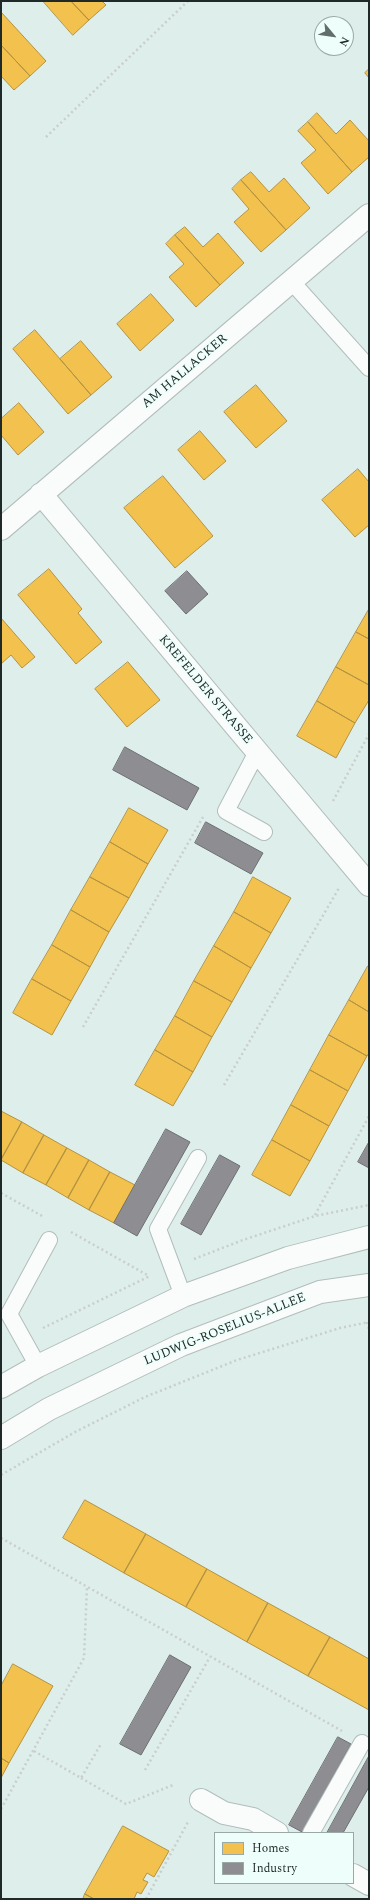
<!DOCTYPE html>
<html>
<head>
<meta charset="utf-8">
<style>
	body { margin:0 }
	#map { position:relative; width:370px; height:1900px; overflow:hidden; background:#deeeea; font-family:Spectral,serif }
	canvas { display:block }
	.frame { position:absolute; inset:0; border:2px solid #1f2927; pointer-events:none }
	.legend { position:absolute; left:214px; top:1832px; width:140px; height:52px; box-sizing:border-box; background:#eefefb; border:1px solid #9ba9a6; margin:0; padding:5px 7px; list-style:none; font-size:12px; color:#1f2927 }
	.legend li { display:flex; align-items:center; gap:8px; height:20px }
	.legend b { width:20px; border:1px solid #9ba9a6 }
	.north { position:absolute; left:314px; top:16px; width:40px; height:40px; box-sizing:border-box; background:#eefefb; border:1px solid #9ba9a6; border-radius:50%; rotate:119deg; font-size:11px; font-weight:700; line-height:16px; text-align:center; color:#1f2927 }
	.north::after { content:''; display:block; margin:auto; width:14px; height:18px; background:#626e6b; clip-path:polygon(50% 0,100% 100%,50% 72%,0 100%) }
</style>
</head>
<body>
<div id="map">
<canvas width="370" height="1900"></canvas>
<div class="frame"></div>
<ul class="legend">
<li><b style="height:11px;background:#f2c14e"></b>Homes</li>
<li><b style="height:11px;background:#8d8d92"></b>Industry</li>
</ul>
<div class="north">N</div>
</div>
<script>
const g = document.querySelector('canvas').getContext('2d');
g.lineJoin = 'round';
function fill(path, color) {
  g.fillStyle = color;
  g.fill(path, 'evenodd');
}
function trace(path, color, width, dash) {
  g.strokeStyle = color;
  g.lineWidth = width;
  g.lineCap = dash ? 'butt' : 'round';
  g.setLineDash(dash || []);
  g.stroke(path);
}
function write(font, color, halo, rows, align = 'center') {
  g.font = font + ' Spectral,serif';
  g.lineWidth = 4;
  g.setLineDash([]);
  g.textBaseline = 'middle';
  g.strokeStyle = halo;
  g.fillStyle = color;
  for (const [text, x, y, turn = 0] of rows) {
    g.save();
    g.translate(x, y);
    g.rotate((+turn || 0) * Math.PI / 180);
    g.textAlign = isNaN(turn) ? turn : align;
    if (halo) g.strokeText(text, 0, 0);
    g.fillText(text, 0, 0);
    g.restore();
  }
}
const homes = new Path2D(`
	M43,1H71L89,20L73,35Z
	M71,1H102L106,5L89,20Z
	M1,12L46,61L30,76L1,45Z
	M1,45L30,76L14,90L1,76Z
	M369,69V78L365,73Z
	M317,113L336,134L350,120L369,141V157L352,172L308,122Z
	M308,122L352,172L328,194L301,163L316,150L298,131Z
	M251,172L269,192L284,178L310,208L286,230L241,180Z
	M241,180L286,230L261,252L234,222L249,209L232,189Z
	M185,227L203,247L218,233L244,263L220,285L175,235Z
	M175,235L220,285L196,307L169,277L184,264L166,244Z
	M151,294L174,320L140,351L117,324Z
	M35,330L91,395L68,414L13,349Z
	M81,341L112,377L91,395L60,359Z
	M256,385L287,421L256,448L224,412Z
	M19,403L44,432L18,455L1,435V419Z
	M200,431L226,461L204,480L178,450Z
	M358,469L369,482V525L355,537L322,500Z
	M163,476L213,536L175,568L124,508Z
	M49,569L82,609L78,613L102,642L76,664L18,595Z
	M369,609V639L356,632Z
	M1,618L35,657L22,668L11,655L1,664Z
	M356,632L369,639V685L336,667Z
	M128,662L160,700L127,727L95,689Z
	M336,667L369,685V700L355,723L317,701Z
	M317,701L355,723L336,758L297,736Z
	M129,808L168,830L148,864L110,842Z
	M110,842L148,864L129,898L90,877Z
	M90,877L129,898L109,932L71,910Z
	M253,877L291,898L271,933L234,912Z
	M71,910L109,932L90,967L52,945Z
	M234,912L271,933L251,968L214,946Z
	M52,945L90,967L71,1001L32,979Z
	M214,946L251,968L232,1002L194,981Z
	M368,966H369V1012L349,1000Z
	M32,979L71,1001L52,1035L13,1013Z
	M194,981L232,1002L212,1037L175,1016Z
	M349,1000L369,1012V1053L367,1056L329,1035Z
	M175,1016L212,1037L193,1072L155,1050Z
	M329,1035L367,1056L348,1091L310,1070Z
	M155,1050L193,1072L173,1106L135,1085Z
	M310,1070L348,1091L329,1126L291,1105Z
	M291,1105L329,1126L310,1161L272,1140Z
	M1,1111L22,1122L1,1160Z
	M22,1122L44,1135L23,1173L1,1160Z
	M44,1135L67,1148L46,1185L23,1173Z
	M272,1140L310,1161L290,1196L252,1175Z
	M67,1148L89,1160L68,1198L46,1185Z
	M89,1160L110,1172L89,1210L68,1198Z
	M110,1172L135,1185L114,1223L89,1210Z
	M85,1500L146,1534L124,1573L63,1538Z
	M146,1534L207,1569L186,1607L124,1573Z
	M207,1569L268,1603L247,1642L186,1607Z
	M268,1603L330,1637L308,1676L247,1642Z
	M330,1637L369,1659V1710L308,1676Z
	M13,1664L53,1686L9,1763L1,1758V1686Z
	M1,1758L9,1763L1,1778Z
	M123,1826L169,1851L154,1877L147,1873L143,1880L148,1882L141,1894L137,1892L134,1899H94L85,1894Z
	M85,1894L94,1899H83Z`);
const industry = new Path2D(`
	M187,571L208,594L186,614L165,591Z
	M125,747L199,788L187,810L113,770Z
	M206,822L263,853L251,874L195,843Z
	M166,1129L190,1142L137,1236L114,1223Z
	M369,1142V1168L358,1162Z
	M220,1155L240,1166L201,1235L181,1224Z
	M170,1655L191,1667L141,1755L120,1744Z
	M338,1737L351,1744L302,1832L289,1825Z
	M369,1756V1787L343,1833H327Z`);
const path = new Path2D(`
	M46,137L188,1
	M333,801L369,734
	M83,1027L203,817
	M224,1085L339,888
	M1,1193L44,1217
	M315,1215L369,1116
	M71,1232L149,1276
	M194,1259L243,1240L315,1216L369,1205
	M367,1322L369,1329
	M43,1328L150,1276
	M1,1475L75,1432L145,1397L237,1360L340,1328L369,1322
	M1,1538L342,1731
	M34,1751L81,1778L101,1744
	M145,1770L210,1657
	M81,1778L126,1804L173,1785
	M1,1809L84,1658L87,1587
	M146,1899L188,1822`);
const service = new Path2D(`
	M292,282L369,368
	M257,752L226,811L264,832
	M183,1296L158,1229L198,1158
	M38,1366L9,1314L49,1240
	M311,1833L362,1743`);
const minor = new Path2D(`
	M41,494L369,885
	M1,529L369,215
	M201,1800L224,1813L253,1819L277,1833
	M353,1875L369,1884`);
const secondary = new Path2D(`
	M1,1387L38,1366L183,1296L288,1258L369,1237
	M1,1438L49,1409L181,1345L320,1292L369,1285`);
const streetNames = [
	["AM HALLACKER",185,372,-40],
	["KREFELDER STRASSE",205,690,50],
	["LUDWIG-ROSELIUS-ALLEE",225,1330,-22]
];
fill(homes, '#f2c14e');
trace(homes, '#b39342', 1);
fill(industry, '#8d8d92');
trace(industry, '#6c6f72', 1);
trace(service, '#b1bebb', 18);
trace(minor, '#b1bebb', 24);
trace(secondary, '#b1bebb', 24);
trace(path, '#c9cece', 2.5, [2, 3]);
trace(service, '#fafcfc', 16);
trace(minor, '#fafcfc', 22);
trace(secondary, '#fafcfc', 22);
write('13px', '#1f2927', '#eefefb', streetNames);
</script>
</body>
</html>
